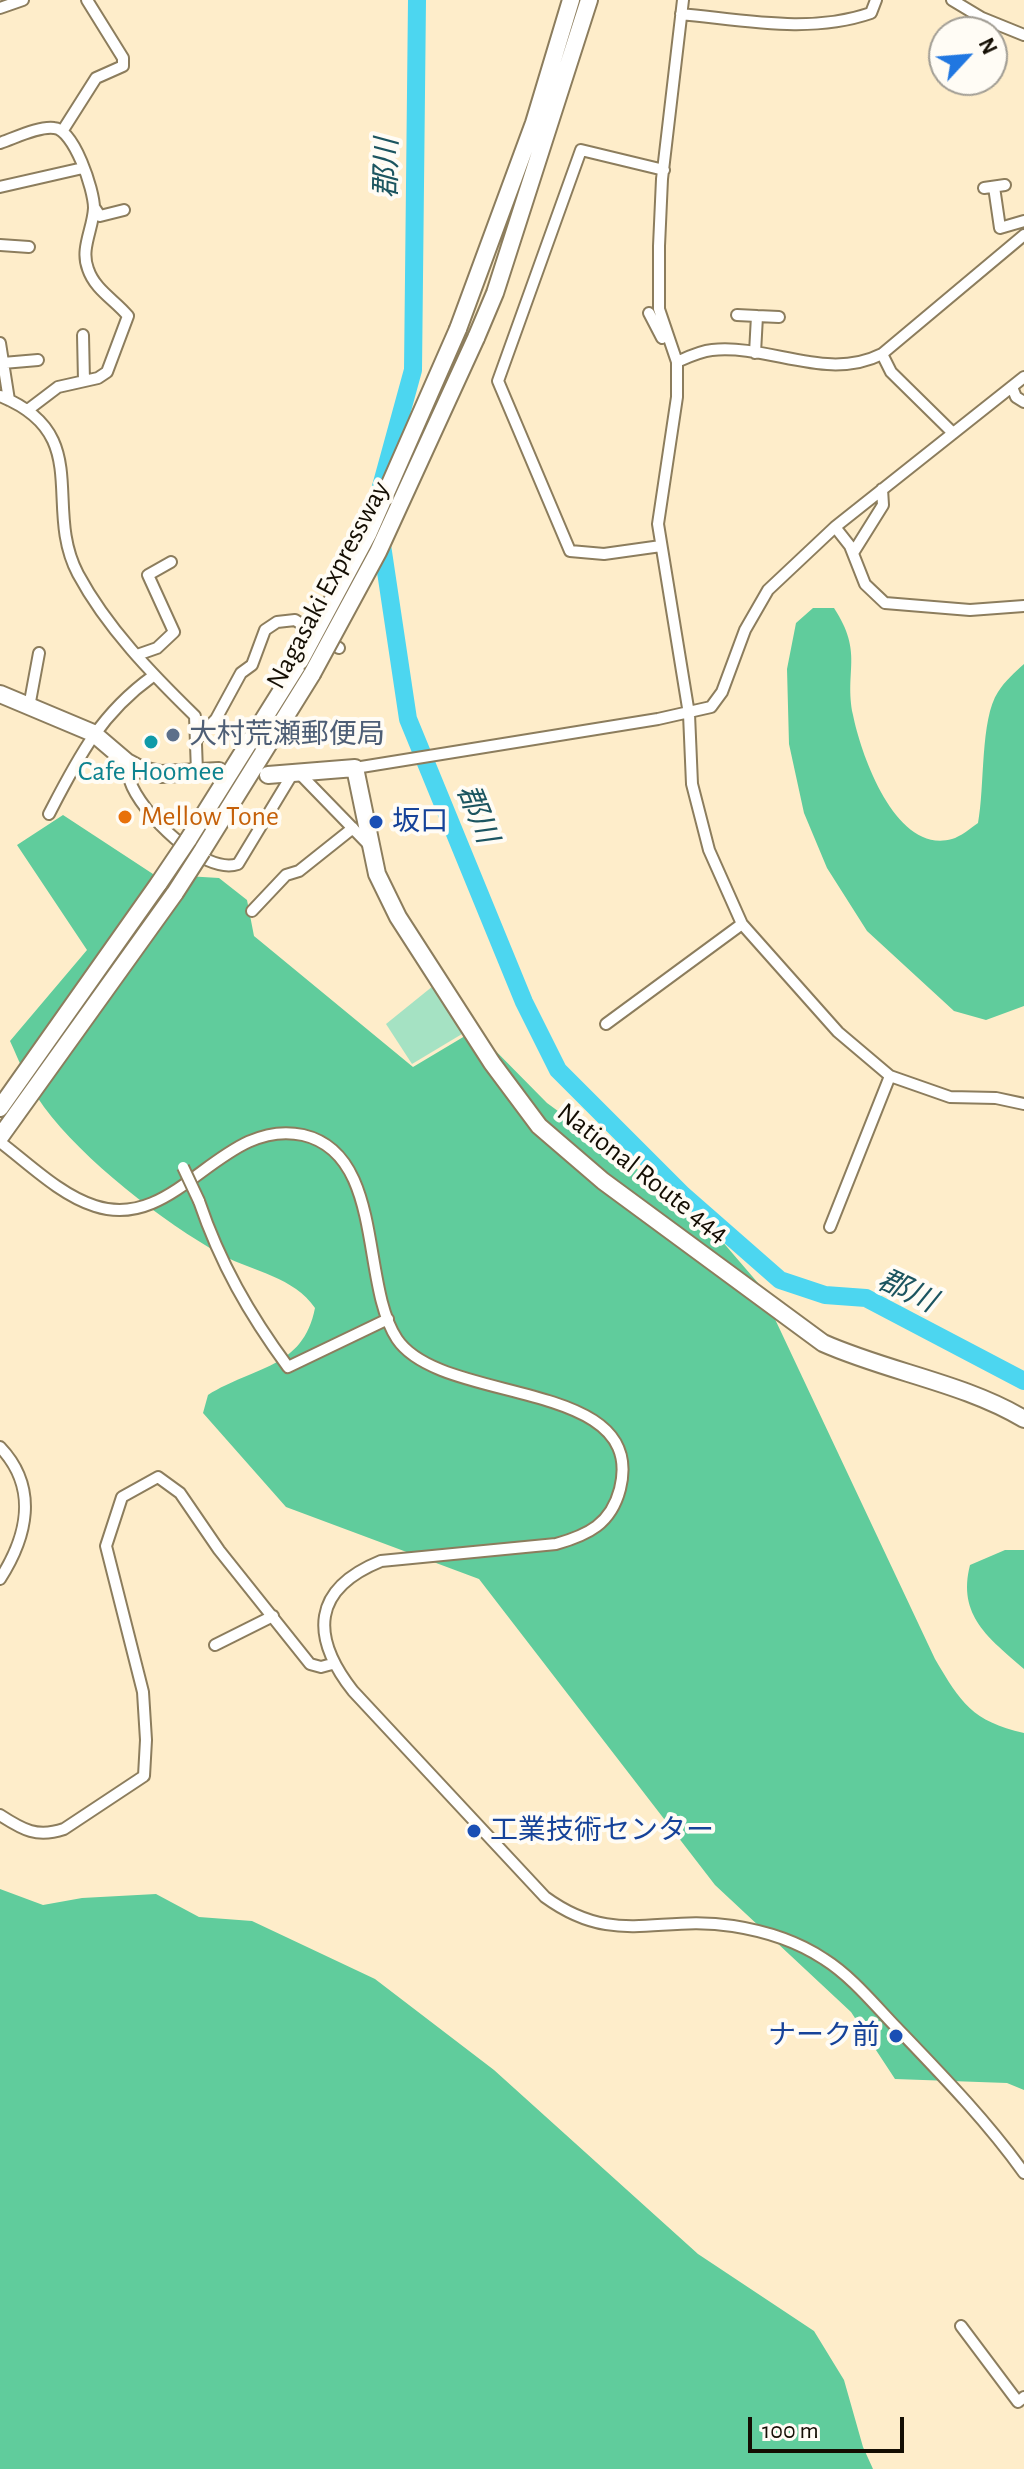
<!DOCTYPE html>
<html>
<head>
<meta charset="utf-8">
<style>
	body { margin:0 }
	#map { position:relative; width:1024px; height:2469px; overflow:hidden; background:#feedca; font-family:"Alegreya Sans",sans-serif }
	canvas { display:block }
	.north { position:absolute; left:928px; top:16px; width:80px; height:80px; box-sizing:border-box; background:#fffcf5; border:2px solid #a19d94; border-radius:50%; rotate:64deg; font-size:22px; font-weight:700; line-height:32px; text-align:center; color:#140e03 }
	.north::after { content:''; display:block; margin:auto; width:28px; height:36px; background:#2077e1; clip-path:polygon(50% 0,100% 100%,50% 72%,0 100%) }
	.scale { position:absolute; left:748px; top:2417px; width:156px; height:36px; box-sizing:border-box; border:4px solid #140e03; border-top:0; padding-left:10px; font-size:24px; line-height:28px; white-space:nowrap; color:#140e03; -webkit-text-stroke:6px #fffcf5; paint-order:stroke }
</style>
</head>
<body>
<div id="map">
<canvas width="1024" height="2469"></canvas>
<div class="north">N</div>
<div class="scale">100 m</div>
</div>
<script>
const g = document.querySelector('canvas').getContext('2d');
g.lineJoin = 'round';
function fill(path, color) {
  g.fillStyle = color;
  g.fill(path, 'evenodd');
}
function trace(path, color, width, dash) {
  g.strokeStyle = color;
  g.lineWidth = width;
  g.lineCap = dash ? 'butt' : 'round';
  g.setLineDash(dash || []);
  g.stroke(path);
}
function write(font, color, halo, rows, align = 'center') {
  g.font = font + ' "Alegreya Sans","Noto Sans JP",sans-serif';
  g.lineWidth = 8;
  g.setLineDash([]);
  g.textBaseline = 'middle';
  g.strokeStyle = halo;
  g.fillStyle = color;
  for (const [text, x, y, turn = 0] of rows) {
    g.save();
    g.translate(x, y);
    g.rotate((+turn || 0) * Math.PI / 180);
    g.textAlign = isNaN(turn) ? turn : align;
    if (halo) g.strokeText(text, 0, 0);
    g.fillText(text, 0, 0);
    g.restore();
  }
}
const green = new Path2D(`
	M433,986L462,1034L412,1064L386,1024Z`);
const forest = new Path2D(`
	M813,608H834C864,654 844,670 853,715C861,755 896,855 952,839C960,837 971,828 978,823C985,788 980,719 998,692C1005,681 1015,672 1024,664V1006L986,1020L954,1011L867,931L827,868L804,813L789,744L787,669L796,623Z
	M63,815L153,874L219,878L247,900L254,936L413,1067L475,1030L547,1103L670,1193L721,1240L758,1283L935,1659C961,1703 972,1721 1024,1733V2090L1007,2083L895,2079L851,2012L715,1885L479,1579L286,1507L203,1413L208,1395C254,1366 303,1369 315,1308C294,1277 254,1272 222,1255C163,1222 83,1160 44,1107C30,1088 20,1063 10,1041L87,950L17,845Z
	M1005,1550H1024V1669C989,1638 957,1616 970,1565Z
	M0,1889L43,1905L82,1898L156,1894L199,1917L252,1921L375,1979L494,2070L698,2254L814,2331L844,2380L863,2447L873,2469H0Z`);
const river = new Path2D(`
	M417,0L413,370L376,505L408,719L524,1002L558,1070L683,1195L780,1280L825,1295L866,1298L1024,1381`);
const minor = new Path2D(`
	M683,0L662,179L659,246V309L677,362V397L658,524L689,714L692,784L709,850L742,924L838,1032L890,1076L950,1097L996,1098L1024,1104
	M952,0L982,18L1024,35
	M0,8L23,0
	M681,14C744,20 810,34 871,13L876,0
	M63,130L96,78L123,66V58L87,0
	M0,143C15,138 39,126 54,128C74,129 94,190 94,208C93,229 80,249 88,269C95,290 115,300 128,316L107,372L98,378L58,387L29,409
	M0,187L83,168
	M994,187L1000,228L1024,221
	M984,188L1005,185
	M94,207L100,216L124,210
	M0,245L29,247
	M649,313L662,338
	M737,315L757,316
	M83,335L84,381
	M0,343L9,400
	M755,353L757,316L779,317
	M882,354L891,372L953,433
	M677,362C688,357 700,351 712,350C770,344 826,382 882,354L1024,235
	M3,363L38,360
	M1012,387L1016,397L1024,402
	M0,396C95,434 42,506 78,574C107,628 152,674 195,716L197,772
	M835,527L850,546L865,584L885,603L970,610L1024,606
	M661,546L604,554L570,551L498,381L581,150L664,170
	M853,553L883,505L882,489
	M137,655L157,648L174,632L148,575L171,562
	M29,707L39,653
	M198,738L216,719L241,673L252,665L265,630L277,622L295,620L339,648
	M127,762C128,768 128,775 130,781C140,812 204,876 238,864L293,773
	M355,768L658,719L711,707L722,692L745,630L768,590L835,527L1024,377
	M299,773L370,846
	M49,814C78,758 100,714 153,676
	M252,911L286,875L299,871L353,828
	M606,1024L742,924
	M0,1142C28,1163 60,1195 95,1206C177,1233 221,1117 303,1135C385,1154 360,1283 397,1339C442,1406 648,1377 620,1489C611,1524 588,1535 556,1544L381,1561C312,1589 310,1636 353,1691L545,1897C615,1948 658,1914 733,1926C765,1931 797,1941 824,1959C851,1976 873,2003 895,2026C940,2073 986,2120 1024,2173
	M199,1201C220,1263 249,1314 288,1367L388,1319
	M830,1227L890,1076
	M0,1447C39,1488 27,1537 0,1579
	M215,1645L273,1616
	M0,1815C23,1830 37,1838 64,1829L144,1776L146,1740L143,1692L106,1546L122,1497L158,1477L180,1493L219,1550L310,1664L321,1667L332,1664
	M961,2326L1018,2402L1024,2397`);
const highway = new Path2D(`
	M458,329L534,123L571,0
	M476,338L495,293L589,0
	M0,694L93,733L127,762L142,770L161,774L219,771
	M268,775L355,768L377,874L398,917L492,1063L539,1126L603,1181L823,1343C888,1372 964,1383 1024,1419
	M188,840L300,661
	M202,851L312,674
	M0,1108L159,883
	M0,1137L175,893`);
const minorBridge = new Path2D(`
	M183,1167L199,1201`);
const highwayBridge = new Path2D(`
	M300,661L368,534L458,329
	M312,674L378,552L476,338
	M159,883L188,840
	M175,893L202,851`);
const markers = [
	[173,735,8,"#5c6f8a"],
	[151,742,8,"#0f9aa8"],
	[125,817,8,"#e8710a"],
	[376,822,8,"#1a4fb4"],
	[474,1831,8,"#1a4fb4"],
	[896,2036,8,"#1a4fb4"]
];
const streetNames = [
	["Nagasaki Expressway",328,585,-62],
	["National Route 444",643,1173,38]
];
const serviceNames = [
	["大村荒瀬郵便局",189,735]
];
const cultureNames = [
	["Cafe Hoomee",151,772]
];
const foodNames = [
	["Mellow Tone",141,817]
];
const transitNames = [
	["坂口",392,822],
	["工業技術センター",490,1831],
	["ナーク前",880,2036,"right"]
];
const waterNames = [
	["郡川",387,168,-89],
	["郡川",477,814,68],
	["郡川",907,1291,25]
];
fill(green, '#a5e2c3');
fill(forest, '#60cc9c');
trace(river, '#4cd6f0', 18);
trace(minor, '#8c7d5d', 14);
trace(highway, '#8c7d5d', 20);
trace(minor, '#fff', 10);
trace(highway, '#fff', 16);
trace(minorBridge, '#8c7d5d', 14, []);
trace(highwayBridge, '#8c7d5d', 20, []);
trace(minorBridge, '#fff', 10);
trace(highwayBridge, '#fff', 16);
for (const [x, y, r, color] of markers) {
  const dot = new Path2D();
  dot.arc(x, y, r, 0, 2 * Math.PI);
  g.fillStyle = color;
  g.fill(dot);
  trace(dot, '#fffcf5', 3);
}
write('28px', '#140e03', '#fffcf5', streetNames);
write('28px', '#4e5e75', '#fffcf5', serviceNames, 'left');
write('28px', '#0d838f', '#fffcf5', cultureNames);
write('28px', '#c56008', '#fffcf5', foodNames, 'left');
write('28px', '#164399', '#fffcf5', transitNames, 'left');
write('italic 30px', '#1c5560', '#fffcf5', waterNames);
</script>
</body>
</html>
